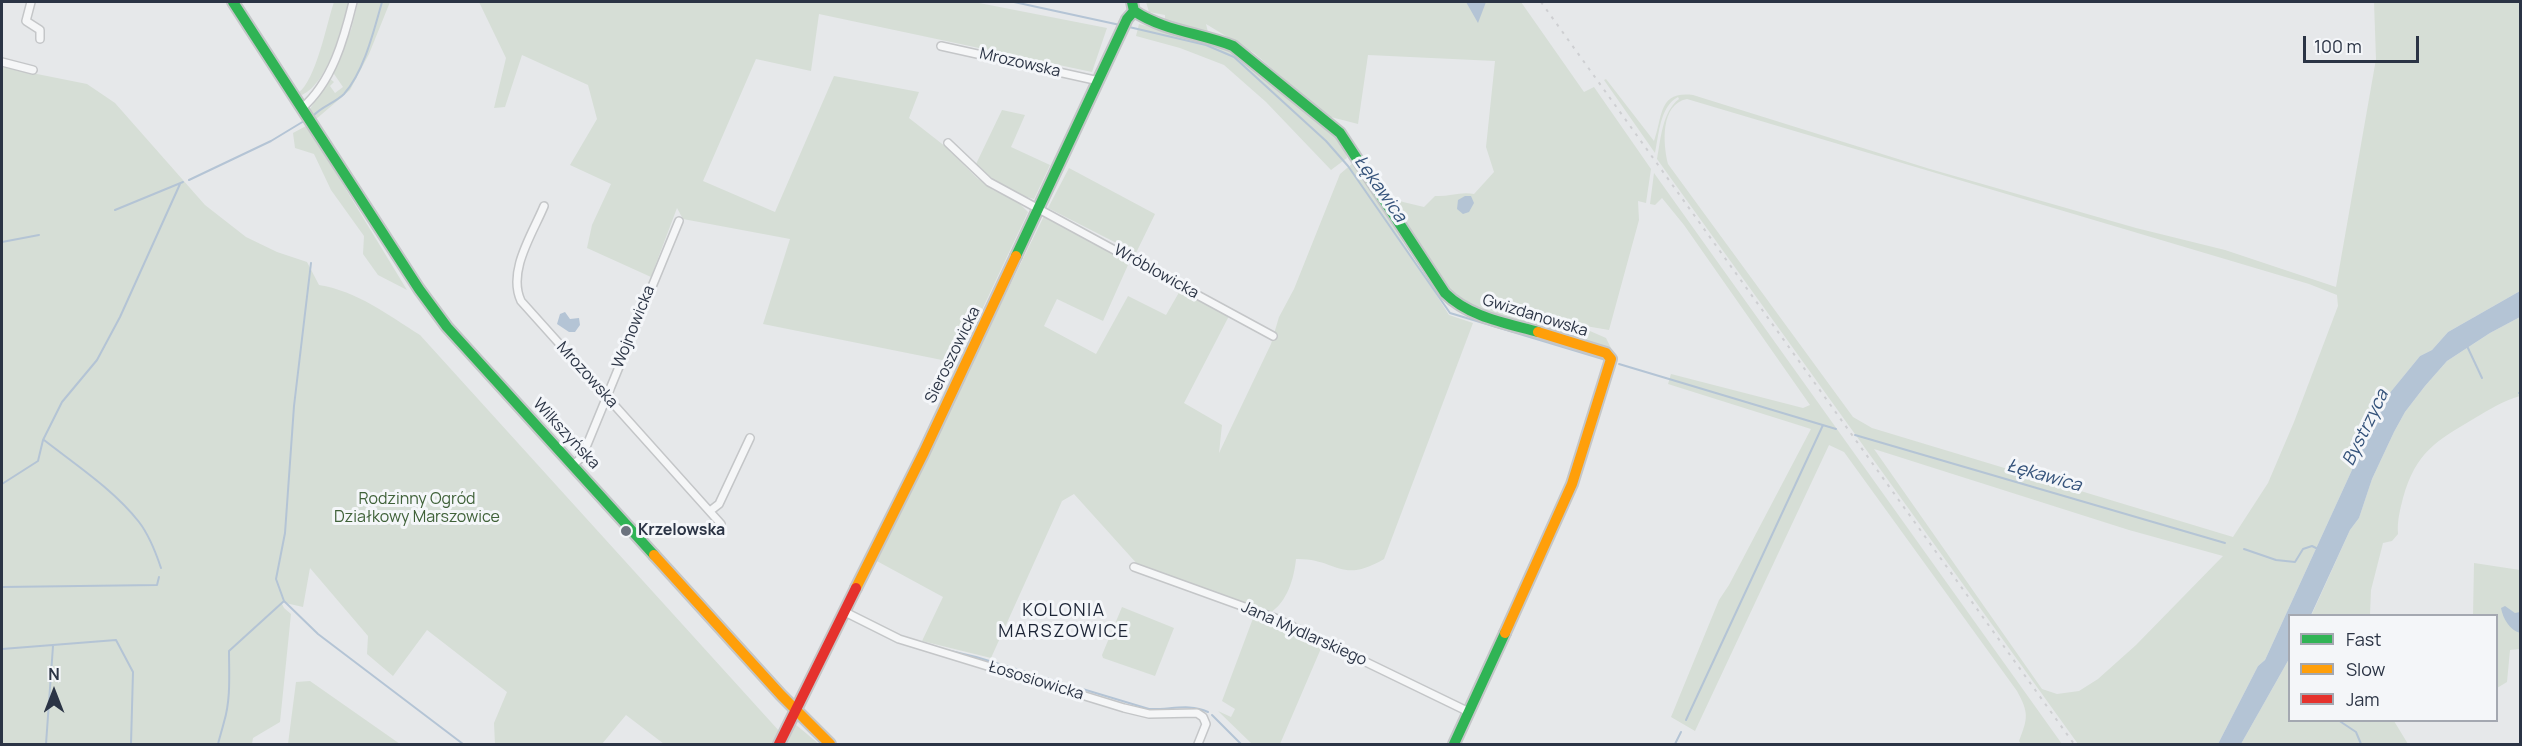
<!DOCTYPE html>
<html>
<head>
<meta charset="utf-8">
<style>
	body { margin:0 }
	#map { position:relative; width:2522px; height:746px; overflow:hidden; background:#e6e8ea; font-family:Manrope,sans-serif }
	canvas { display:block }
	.frame { position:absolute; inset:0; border:3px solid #2b3445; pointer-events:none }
	.legend { position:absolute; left:2288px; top:614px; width:210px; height:108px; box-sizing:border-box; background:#f4f6f9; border:2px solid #a4a8b1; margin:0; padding:8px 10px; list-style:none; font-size:18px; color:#2b3445 }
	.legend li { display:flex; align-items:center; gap:12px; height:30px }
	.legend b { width:30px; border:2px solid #a4a8b1 }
	.north { position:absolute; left:24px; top:662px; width:60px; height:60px; -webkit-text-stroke:4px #f4f6f9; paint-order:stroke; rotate:0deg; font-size:16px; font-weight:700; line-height:24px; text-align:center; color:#2b3445 }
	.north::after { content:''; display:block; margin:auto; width:21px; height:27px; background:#2b3445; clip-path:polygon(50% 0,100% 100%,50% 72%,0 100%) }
	.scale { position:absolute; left:2303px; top:36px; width:116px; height:27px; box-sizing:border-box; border:3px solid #2b3445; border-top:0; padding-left:8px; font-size:18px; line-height:21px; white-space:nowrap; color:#2b3445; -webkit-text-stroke:4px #f4f6f9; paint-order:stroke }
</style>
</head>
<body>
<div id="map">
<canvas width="2522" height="746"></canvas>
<div class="frame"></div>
<ul class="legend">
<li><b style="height:8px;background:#30b455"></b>Fast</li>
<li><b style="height:8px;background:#ff9f0a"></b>Slow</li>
<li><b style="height:8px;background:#e5322d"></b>Jam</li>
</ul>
<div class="north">N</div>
<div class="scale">100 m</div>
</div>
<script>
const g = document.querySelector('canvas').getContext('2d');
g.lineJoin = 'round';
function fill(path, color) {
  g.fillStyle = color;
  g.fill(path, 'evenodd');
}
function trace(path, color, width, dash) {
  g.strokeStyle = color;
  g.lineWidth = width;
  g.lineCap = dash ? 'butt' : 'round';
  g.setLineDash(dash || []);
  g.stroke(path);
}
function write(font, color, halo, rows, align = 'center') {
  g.font = font + ' Manrope,sans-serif';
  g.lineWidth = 6;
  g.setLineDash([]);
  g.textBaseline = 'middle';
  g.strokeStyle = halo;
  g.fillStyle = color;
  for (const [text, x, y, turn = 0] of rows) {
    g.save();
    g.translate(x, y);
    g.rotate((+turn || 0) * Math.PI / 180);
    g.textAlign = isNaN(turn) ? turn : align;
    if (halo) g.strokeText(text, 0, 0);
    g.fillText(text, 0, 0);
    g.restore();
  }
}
const green = new Path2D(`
	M334,2H349C340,30 330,81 302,95L298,93C316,81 327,22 334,2Z
	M358,2H390L369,54L350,90L315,120L310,109L329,78L334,82L330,86L335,93L343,87L332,71L351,30Z
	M479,2H974L1107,28L1092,72L819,14L811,71L756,59L703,181L775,212L834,76L919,92L909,118L946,147L977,178L993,190L1017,201L1028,212L957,363L763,324L790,239L683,219L677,208L651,277L587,248L592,225L611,184L570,165L597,119L588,85L522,55L505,107L494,108L506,58Z
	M1146,2H1521L1584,92L1594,87L1651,169L1646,203L1638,201L1639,220L1609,330L1574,324L1606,338L1611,348L1609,351L1476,308L1458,300L1450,293L1389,202L1391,195L1403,202L1424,207L1435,196C1448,197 1461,191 1474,194L1494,172L1486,147L1495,61L1368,55L1358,124L1327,116L1254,53L1206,24L1208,32L1165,22V15L1149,12Z
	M2374,2H2520V291L2448,332L2432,350L2420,356L2384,400L2265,660L2258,666L2218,744H2078L1657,159C1661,139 1662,112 1679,99L1678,97C1660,106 1659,134 1655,153L1604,80L1606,79L1654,141C1663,116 1658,91 1693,95L1930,169L2136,228L2225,250L2336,287L2376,59ZM1687,99L2309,284L2337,295L2338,306L2294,422L2268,483L2233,537L1872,428L1853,417L1668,164C1663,144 1660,104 1687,99ZM1874,449L2129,530L2223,556L2136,645L2098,679L2079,691L2057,694L2042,689Z
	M1139,24L1229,48L1333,133L1345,149L1347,158L1331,170L1266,102L1224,65L1180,48L1136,36Z
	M2,67L87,84L115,103L205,205L246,237L277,252L307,262L319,285C357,291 388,315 420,335L780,732L774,744H664L626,715L602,744H495L494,723L507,692L427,630L393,676L367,654L368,636L310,568L303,607L281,602L284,608L291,614L280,722L253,738L252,744H2Z
	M1002,110L1025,115L1011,147L1050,165L1034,199C1011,194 992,180 976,164Z
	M306,126L311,132L407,290L378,275L363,254L364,236L331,190L314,154L295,148L293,133Z
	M1353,163L1449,315L1473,323L1384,559C1340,585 1337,558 1296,559C1294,579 1287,602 1270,613L1139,566L1074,494L1062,501L991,658L922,641L943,597L875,560L1044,216L1125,259L1128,265L1103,321L1057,299L1044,326L1096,354L1128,296L1166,315L1181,289L1229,316L1184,403L1222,425L1219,453L1271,344L1279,317L1294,289L1340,174Z
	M1069,168L1155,214L1136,253L1048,208Z
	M1654,173L2062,744H2021L2019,741C2028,718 2029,713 2017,691L1844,452L1829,445L1695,731L1671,717L1719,600L1729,585L1811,429L1668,384L1671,374L1803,408L1810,405L1684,225L1662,198L1655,205L1650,204Z
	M2520,317V396C2503,401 2490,409 2475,418C2436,441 2416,452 2403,498C2400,510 2397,521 2398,534L2392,541L2383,543L2382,547L2371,590L2370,615L2311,616L2350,530L2359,518L2372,479L2394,432L2405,412L2425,386L2447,361L2490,333Z
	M2474,563L2520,570V649L2510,650L2507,682L2497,688L2496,616H2473Z
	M1122,607L1174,628L1155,676L1103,658L1102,655Z
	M1255,613L1273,621L1274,625L1322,646L1280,744H1252L1218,711L1231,717L1235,709L1222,701Z
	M2289,659L2290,720L2394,721L2408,744H2241Z
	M310,681L400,744H288L296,682Z
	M795,724L819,744H784Z`);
const water = new Path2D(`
	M1466,2H1486L1478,23Z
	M1465,196H1471L1474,203L1469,212L1463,214L1457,209L1458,200Z
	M2520,291V317L2490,333L2447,361L2425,386L2405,412L2394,432L2372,479L2359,518L2350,530L2311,615L2290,616L2289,659L2241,744H2218L2258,666L2265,660L2384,400L2420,356L2432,350L2448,332Z
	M565,312L570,319L579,318L580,325L575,332H569L557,324L560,314Z
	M2505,606L2515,613L2520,612V633C2510,630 2503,619 2501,608Z`);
const stream = new Path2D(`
	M1014,2L1120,25
	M1129,27L1206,45L1234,57L1326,141L1348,166L1450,313L1606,360
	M313,116C322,106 335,103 344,94C364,72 374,30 382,2
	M189,180L271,141L304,121
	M115,210L183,182
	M2,242L39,235
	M2467,346L2482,378
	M1619,364L1836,429
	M2519,393H2520
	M1855,435L2225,543
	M44,440C76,465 114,490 139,522C149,535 156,553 161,568
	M2,484L38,461L43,440L62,402L97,360L120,317L180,184
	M2244,549L2276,560L2295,562L2303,549L2312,546L2318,549
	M2,587L157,585L159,577
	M284,601L318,634L463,744
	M938,648L976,657L1149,709C1170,710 1189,703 1208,712
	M2,649L116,640L133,672L131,744
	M1212,715L1241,744
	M1686,720L1823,425
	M2338,720L2356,732L2361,744
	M46,744L53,646
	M218,744C220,736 222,730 224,722C231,699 229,674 229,651L284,601L276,579L285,533L294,406L311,263
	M1675,744L1681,732`);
const street = new Path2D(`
	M31,2L26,21L40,30V39
	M941,46L1099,81
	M2,62L33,70
	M302,108C332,82 344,39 353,2
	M948,143L989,182L1273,336
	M544,206C533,233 507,271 521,301L721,524
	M573,465L582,457L679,221
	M710,511L719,504L750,438
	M1134,567L1275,618L1469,712
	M845,612L899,639L1124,708L1149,714L1197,713L1203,717L1206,724L1198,744`);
const fast = new Path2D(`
	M233,2L419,289L447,327L654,555
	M1132,2L1134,11C1164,31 1200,33 1233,46L1340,133L1445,293C1469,317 1506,323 1538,332
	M1016,256L1127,19L1134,11
	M1454,744L1505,633`);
const slow = new Path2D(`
	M654,555L781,695L830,744
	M856,588L924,452L1016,256
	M1505,633L1572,484L1611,359L1606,353L1538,332`);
const jam = new Path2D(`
	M779,744L856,588`);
const rail = new Path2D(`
	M1541,2L2074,744`);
const markers = [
	[626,531,6,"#6c737f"]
];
const streetNames = [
	["Mrozowska",1020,63,13],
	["Wróblowicka",1156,272,29],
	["Gwizdanowska",1535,316,17],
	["Wojnowicka",634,327,-68],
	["Sieroszowicka",953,355,-64],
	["Mrozowska",587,375,48],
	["Wilkszyńska",566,434,47],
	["Jana Mydlarskiego",1304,634,24],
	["Łososiowicka",1036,681,17]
];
const parkNames = [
	["Rodzinny Ogród",417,500],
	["Działkowy Marszowice",417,518]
];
const poiNames = [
	["Krzelowska",638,531]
];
const waterNames = [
	["Łękawica",1380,189,55],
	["Bystrzyca",2366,428,-64],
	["Łękawica",2044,476,16]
];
const neighbourhoodNames = [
	["KOLONIA",1064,611],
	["MARSZOWICE",1064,632]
];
fill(green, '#d6ded6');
fill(water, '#b4c4d5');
trace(stream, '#b4c4d5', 2);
trace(street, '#c4c6c8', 10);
trace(fast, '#c4c6c8', 14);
trace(slow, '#c4c6c8', 14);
trace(jam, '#c4c6c8', 14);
trace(street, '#f5f6f7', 7);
trace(fast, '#30b455', 10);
trace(slow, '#ff9f0a', 10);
trace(jam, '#e5322d', 10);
trace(rail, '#cecfd2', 2, [3, 6]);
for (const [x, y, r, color] of markers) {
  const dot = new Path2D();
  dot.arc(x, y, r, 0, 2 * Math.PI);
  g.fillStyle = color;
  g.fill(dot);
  trace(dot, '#f4f6f9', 2);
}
write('16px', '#2b3445', '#f4f6f9', streetNames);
write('16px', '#3f6138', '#f4f6f9', parkNames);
write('bold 16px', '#2b3445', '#f4f6f9', poiNames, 'left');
write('italic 18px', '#34527a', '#f4f6f9', waterNames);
g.letterSpacing = '1.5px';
write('18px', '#1d2536', '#f4f6f9', neighbourhoodNames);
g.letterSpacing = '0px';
</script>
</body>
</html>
